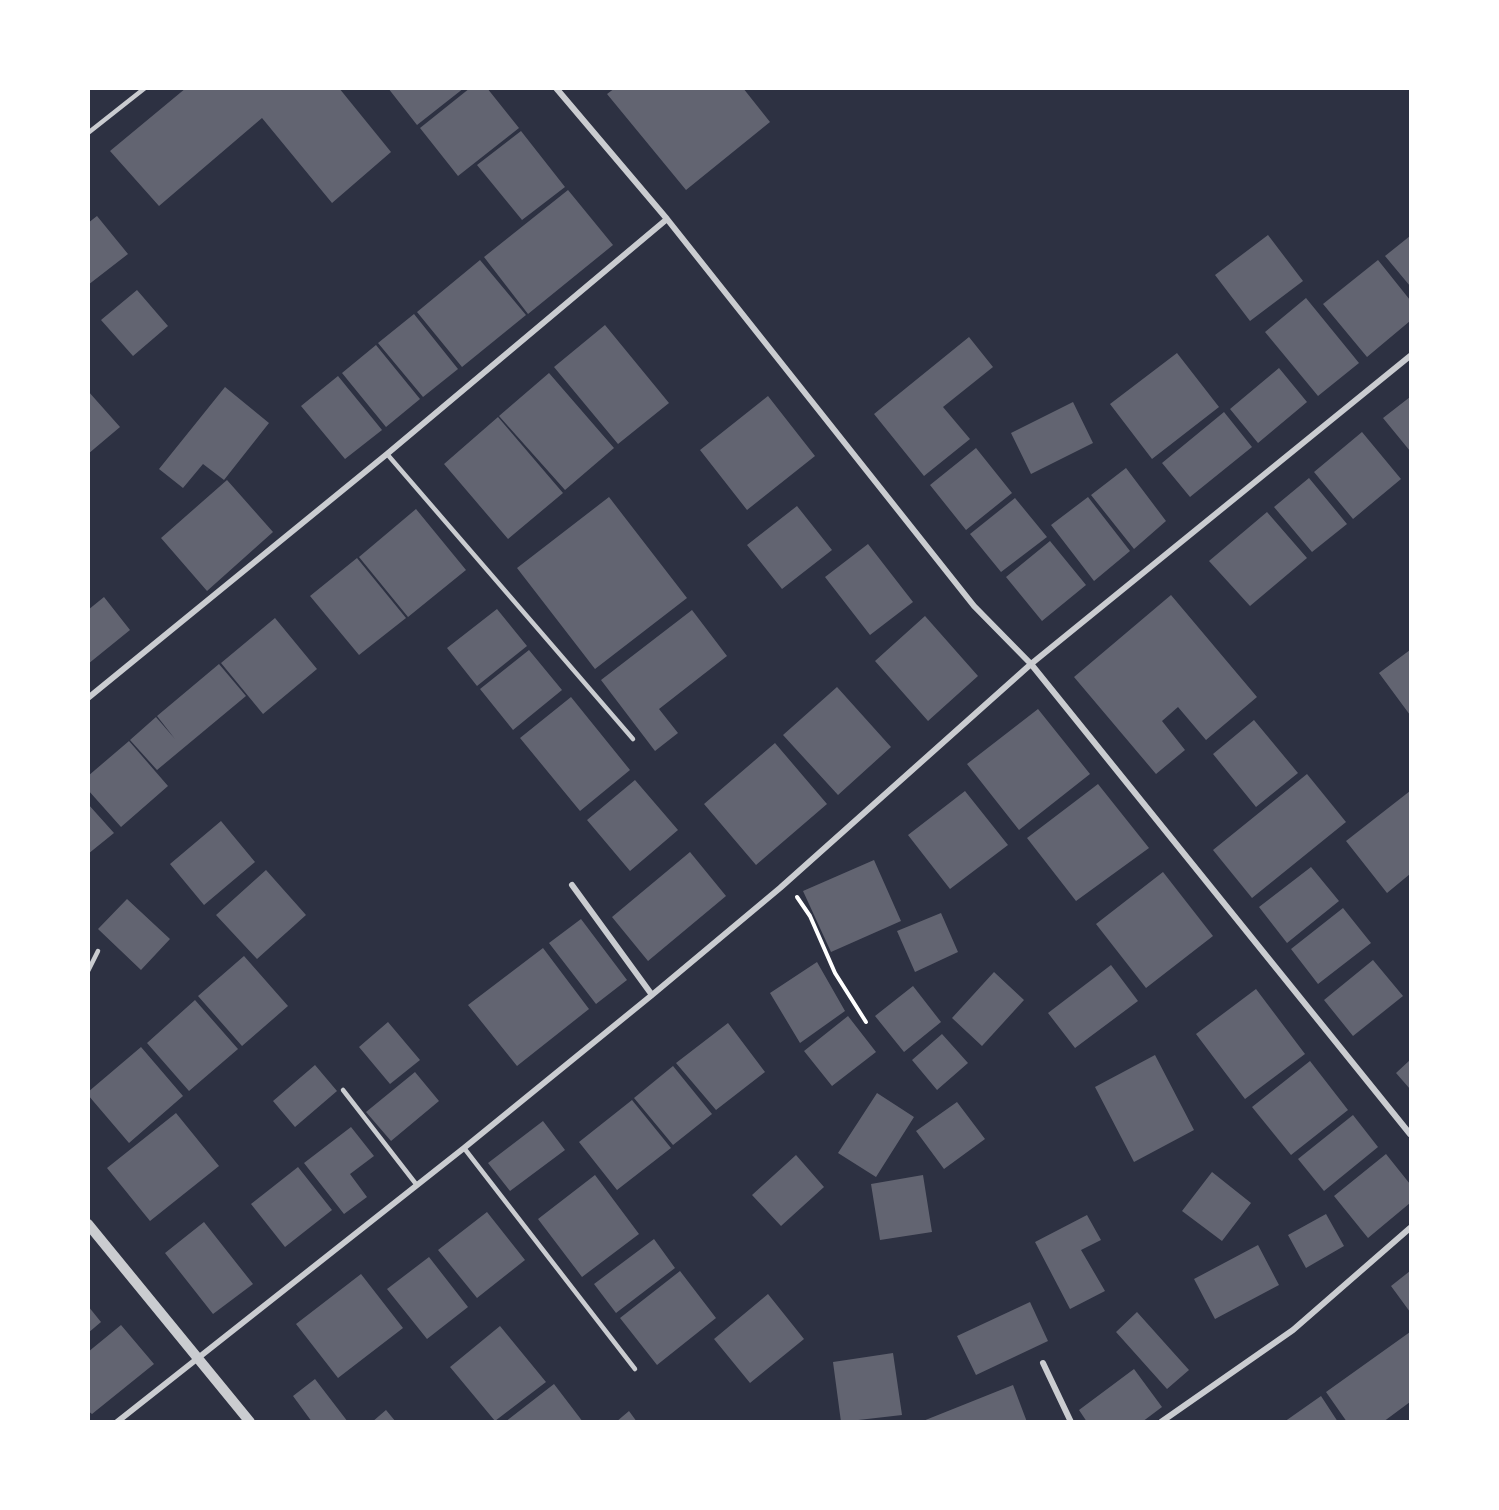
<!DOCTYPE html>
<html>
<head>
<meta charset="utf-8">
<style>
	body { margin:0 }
	#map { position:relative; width:1499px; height:1510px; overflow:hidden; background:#2d3142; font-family:"Alegreya Sans",sans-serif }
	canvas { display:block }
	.frame { position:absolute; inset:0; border:90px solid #fff; pointer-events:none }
</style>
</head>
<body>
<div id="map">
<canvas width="1499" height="1510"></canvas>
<div class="frame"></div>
</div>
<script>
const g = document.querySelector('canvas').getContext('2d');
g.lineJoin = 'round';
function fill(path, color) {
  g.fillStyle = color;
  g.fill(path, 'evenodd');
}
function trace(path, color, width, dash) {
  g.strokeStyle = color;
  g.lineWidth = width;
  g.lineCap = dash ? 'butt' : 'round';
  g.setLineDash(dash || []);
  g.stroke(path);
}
const building = new Path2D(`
	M186,88H339L391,152L332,203L262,118L159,206L110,151Z
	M388,88H464L417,125Z
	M470,88H487L519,128L458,176L420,128Z
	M615,88H743L770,122L686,190L607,94Z
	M521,131L565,187L522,220L477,165Z
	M568,190L613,245L528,314L484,257Z
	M97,216L128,254L88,285V223Z
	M1268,235L1303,281L1250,321L1215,275Z
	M1410,236V286L1385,256Z
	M480,260L526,315L462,367L417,312Z
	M1378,260L1410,300V321L1367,357L1323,304Z
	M137,290L168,326L133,356L101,320Z
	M1306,298L1359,363L1318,396L1265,332Z
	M414,314L458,369L423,397L378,343Z
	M605,325L669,403L618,444L554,367Z
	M969,337L993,367L943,407L970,439L924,476L874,414Z
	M376,345L420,399L386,427L342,373Z
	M1177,353L1219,407L1152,459L1110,404Z
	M1279,368L1307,402L1258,443L1230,409Z
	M549,373L614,448L565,490L499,416Z
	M338,376L382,430L345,459L301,406Z
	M225,387L269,423L224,480L203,464L183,488L159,469Z
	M88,391L120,427L88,454Z
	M768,396L815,456L747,510L700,450Z
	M1410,397V451L1383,418Z
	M1073,402L1093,443L1031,474L1011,433Z
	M1224,412L1252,447L1190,497L1162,463Z
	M498,417L563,493L508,539L444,464Z
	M1362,432L1401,479L1353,519L1314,472Z
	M976,448L1012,493L966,530L930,485Z
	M1126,468L1166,521L1134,549L1091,495Z
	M1309,478L1347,524L1312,552L1274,507Z
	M227,480L273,532L207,591L161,538Z
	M609,497L687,598L595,669L517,568Z
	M1088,497L1130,551L1094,581L1051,525Z
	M1015,498L1047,537L1001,572L970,534Z
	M797,506L832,550L782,589L747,545Z
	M416,509L466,570L408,617L359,557Z
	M1267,512L1307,558L1250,606L1209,561Z
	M1050,541L1086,585L1042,621L1006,577Z
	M868,544L913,602L870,635L825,577Z
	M357,558L406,618L359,655L310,596Z
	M1171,595L1257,697L1206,740L1178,707L1162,721L1185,750L1156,774L1074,677Z
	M104,597L130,630L88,664V610Z
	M497,609L527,646L477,686L447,648Z
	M692,610L727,656L659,709L678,733L655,751L601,680Z
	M925,616L978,676L928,721L875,661Z
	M275,618L317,669L263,714L221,663Z
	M529,650L562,690L513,730L480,689Z
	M1410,650V715L1379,673Z
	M219,664L246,696L157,770L130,740L156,717L175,739L157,716Z
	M837,687L891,747L838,795L783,735Z
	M571,697L630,770L580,811L520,738Z
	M1038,709L1090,774L1019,830L967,764Z
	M1254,720L1298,773L1256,807L1213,754Z
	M129,741L168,786L121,827L88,790V776Z
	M775,743L827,804L756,865L704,804Z
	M1307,774L1346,822L1252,898L1213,850Z
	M635,780L678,830L630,871L587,820Z
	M1098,784L1149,848L1076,901L1027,838Z
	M965,791L1008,845L950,889L908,835Z
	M1410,791V874L1387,893L1346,841Z
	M88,804L114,833L88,854Z
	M221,821L255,862L204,905L170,864Z
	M690,852L726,896L648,961L612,917Z
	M874,860L901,921L831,952L803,891Z
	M1311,867L1339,901L1287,943L1259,907Z
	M266,870L306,915L257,959L216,915Z
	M1163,872L1213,936L1146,988L1096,924Z
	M127,899L170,939L141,970L98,929Z
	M1343,908L1371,943L1318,984L1291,949Z
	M941,913L958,952L915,972L897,931Z
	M581,919L627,980L596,1004L549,943Z
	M543,948L589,1009L517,1066L468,1005Z
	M244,956L288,1006L242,1046L198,996Z
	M1373,960L1403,996L1353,1036L1324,1000Z
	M817,962L845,1011L800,1043L770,993Z
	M1111,965L1138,1001L1075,1048L1048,1013Z
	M994,972L1024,1000L982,1046L952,1018Z
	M913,986L941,1022L904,1052L875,1016Z
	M1256,989L1305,1054L1245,1099L1196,1034Z
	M195,1000L238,1049L189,1091L147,1043Z
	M848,1016L876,1052L832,1086L804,1051Z
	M388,1022L420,1060L390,1084L359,1047Z
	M728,1023L765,1072L716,1110L676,1063Z
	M942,1034L968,1063L937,1090L912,1060Z
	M141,1047L183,1096L129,1143L88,1095V1092Z
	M1155,1055L1194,1130L1134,1162L1095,1087Z
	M1410,1060V1089L1396,1073Z
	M1310,1061L1348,1110L1291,1155L1252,1107Z
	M315,1065L337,1091L295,1127L273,1101Z
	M673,1066L712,1114L673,1145L634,1098Z
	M415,1072L439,1101L391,1141L366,1112Z
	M877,1093L914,1117L876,1177L838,1153Z
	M632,1100L671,1148L617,1190L579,1142Z
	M957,1102L985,1139L944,1169L916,1131Z
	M176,1113L219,1166L150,1221L107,1168Z
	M1353,1115L1378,1147L1324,1191L1298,1159Z
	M543,1121L565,1150L510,1191L488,1163Z
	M351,1127L374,1156L350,1174L367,1197L344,1214L304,1163Z
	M1386,1154L1410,1184V1203L1368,1238L1334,1196Z
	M796,1155L824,1187L781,1226L752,1195Z
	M298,1167L332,1210L285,1247L251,1204Z
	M1212,1172L1251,1203L1222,1241L1182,1211Z
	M595,1175L639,1234L582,1277L538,1219Z
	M923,1175L932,1232L880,1240L871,1184Z
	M487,1212L525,1260L477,1298L438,1250Z
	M1326,1214L1344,1246L1306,1268L1288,1235Z
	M1087,1215L1101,1240L1081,1250L1105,1291L1070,1309L1035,1242Z
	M204,1222L253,1284L213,1314L165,1253Z
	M654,1239L675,1268L616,1313L594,1284Z
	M1258,1245L1279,1285L1215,1319L1194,1279Z
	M429,1257L468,1307L427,1339L387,1289Z
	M680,1271L716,1318L657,1365L620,1318Z
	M1410,1271V1312L1391,1286Z
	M361,1274L403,1328L338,1378L296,1324Z
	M768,1294L804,1339L750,1383L714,1339Z
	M1030,1302L1048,1341L976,1375L957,1336Z
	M88,1306L101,1322L88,1333Z
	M1137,1312L1189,1370L1167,1389L1116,1332Z
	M121,1325L154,1364L92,1414L88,1411V1352Z
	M500,1326L546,1382L495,1421L450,1367Z
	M1410,1332V1402L1383,1422H1347L1326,1392Z
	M893,1353L902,1415L841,1422L833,1362Z
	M1134,1369L1162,1407L1142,1422H1087L1079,1410Z
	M315,1379L348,1422H312L293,1396Z
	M554,1384L583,1422H505Z
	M1013,1385L1027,1422H923V1421Z
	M1321,1396L1338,1422H1284Z
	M386,1410L396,1422H372Z
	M629,1411L637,1422H616Z`);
const path = new Path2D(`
	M797,897L810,916L835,973L866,1022`);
const service = new Path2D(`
	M88,133L145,88
	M387,454L633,739
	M88,971L98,951
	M343,1090L416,1184
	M464,1148L635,1369`);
const minor = new Path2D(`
	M556,88L667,219L974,606L1031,664L1410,1134
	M88,698L387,454L667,219
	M572,885L652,995
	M1043,1363L1071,1422
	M117,1422L464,1148L652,995L780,888L1031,664L1410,356
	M1161,1422L1293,1330L1410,1228`);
const tertiary = new Path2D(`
	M88,1224L250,1422`);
fill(building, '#626471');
trace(path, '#fff', 4);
trace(service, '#caccd0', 4.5);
trace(minor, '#caccd0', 6);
trace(tertiary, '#caccd0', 10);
</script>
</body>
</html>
